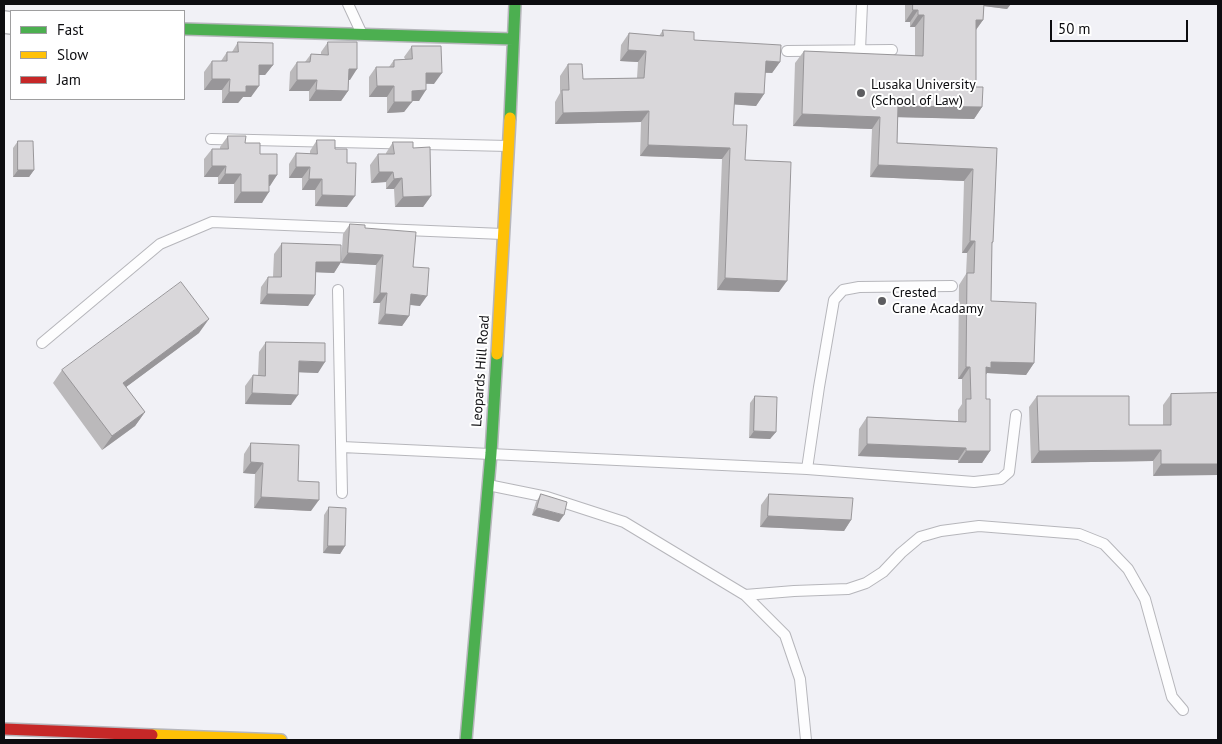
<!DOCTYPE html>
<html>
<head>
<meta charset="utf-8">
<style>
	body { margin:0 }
	#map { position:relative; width:1222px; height:744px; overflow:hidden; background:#f1f1f6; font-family:"PT Sans",sans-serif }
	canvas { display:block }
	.frame { position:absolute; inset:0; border:5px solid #0d0d10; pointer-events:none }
	.legend { position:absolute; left:10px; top:10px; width:175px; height:90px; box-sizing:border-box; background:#fff; border:1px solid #9e9e9f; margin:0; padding:6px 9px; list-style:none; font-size:15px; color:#0d0d10 }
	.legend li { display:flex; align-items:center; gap:10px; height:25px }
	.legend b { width:25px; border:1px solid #9e9e9f }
	.scale { position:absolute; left:1050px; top:20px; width:138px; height:22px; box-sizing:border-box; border:2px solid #0d0d10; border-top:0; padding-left:6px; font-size:15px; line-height:18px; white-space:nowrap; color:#0d0d10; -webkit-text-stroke:4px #fff; paint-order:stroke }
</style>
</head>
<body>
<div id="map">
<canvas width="1222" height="744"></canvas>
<div class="frame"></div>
<ul class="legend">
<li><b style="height:6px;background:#4caf50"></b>Fast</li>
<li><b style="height:6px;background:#ffc107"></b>Slow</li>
<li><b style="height:6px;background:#c62828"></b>Jam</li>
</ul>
<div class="scale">50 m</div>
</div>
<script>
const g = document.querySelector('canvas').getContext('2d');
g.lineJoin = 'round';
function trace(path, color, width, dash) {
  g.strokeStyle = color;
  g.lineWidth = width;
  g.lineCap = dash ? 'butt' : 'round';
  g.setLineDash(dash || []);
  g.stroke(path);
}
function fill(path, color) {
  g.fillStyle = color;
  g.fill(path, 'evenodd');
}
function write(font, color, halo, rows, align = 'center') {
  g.font = font + ' "PT Sans",sans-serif';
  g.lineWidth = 4;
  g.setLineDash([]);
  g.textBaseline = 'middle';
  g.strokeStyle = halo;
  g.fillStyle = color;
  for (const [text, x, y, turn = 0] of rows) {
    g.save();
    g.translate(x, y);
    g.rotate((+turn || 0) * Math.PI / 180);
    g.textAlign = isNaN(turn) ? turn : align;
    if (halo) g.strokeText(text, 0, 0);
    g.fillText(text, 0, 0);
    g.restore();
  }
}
const lane = new Path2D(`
	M348,4L361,32
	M860,50L862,4
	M787,51L892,50
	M211,139L508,146
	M338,290L342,493
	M42,343L160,244L212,222L503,234
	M342,447L807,469L974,482L1001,479L1009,472L1016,415
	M807,469L819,387L834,300L843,290L859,287L952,286
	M488,485L547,497L624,522L745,595L785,635L800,679L806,740
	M745,595L794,591L848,589L866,583L883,572L901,553L920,537L941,531L979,526L1079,534L1104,544L1128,569L1145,599L1172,697L1183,710`);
const street = new Path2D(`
	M4,22L11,23`);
const fast = new Path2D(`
	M184,29L513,39
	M510,118L515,4
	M466,740L491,453L497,354`);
const slow = new Path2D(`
	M497,354L510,118
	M152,735L281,740`);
const jam = new Path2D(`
	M4,729L152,735`);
const wall = new Path2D(`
	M905,4H1011L1007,9L984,6L983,20L976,30V87L982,107L974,119L898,117L897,143L997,148L993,242L992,244L991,301L1034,363L1026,375L987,373L986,374V399L990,451L982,463H958V460L858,456L859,429L867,417L958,421V410L962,404V379H958L959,285L966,274L967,253H962L964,181L870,177L872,129L793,126L795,63L804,51L915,56V27H910V22H905Z
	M663,30L694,40L780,62L772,73H765L764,94L756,106L734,104L733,125L745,160L779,292L717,290L722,159L640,156L641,122L555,124V102L560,93V76L568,64L583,79L637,78L638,62L620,61L621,45L629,33L659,36Z
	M238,42L273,65L265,75H259L251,97H243L238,103H222V90H204V72L212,61H221L227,52H232Z
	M328,42L350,80H349L348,91L341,101H309V91H289L290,72L297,62H305L311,54H321V52Z
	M412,46L434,84H426L419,101H412L404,112L387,113V97H369V77L376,67H389L394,60L405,59L404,57Z
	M228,136L245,143L260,154L277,175L269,186L262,203H234V184H218V177H204V159L212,149H220V147Z
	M317,140L335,149L347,207L315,206V190H302V178H289V164L296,153L310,154V151Z
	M18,141L34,170L29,177H13V148Z
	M393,142L413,148L431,196L423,207H395L394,189H386V182L371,183L370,165L378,154H386V153Z
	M350,224L365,228L413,267L420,306L410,305L409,316L402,326L378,324L380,303H373L376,265L341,263L343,234Z
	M282,243L341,262L334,273L316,272L315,295L308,306L260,304L261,287L268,277H273L274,254Z
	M199,333L126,387L145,412L135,426L102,450L53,383L62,370Z
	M266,342L318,373L299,372L291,405L245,404V386L253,375H258L259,352Z
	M1218,393L1153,476V461L1031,463L1029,407L1037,396L1129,425H1163V405L1171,394Z
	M755,396L776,432L770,439L749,438L750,403Z
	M251,443L298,481L311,511L254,508L255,474L243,473L244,454Z
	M541,494L559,522L532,515L536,502Z
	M769,494L851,520L844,531L760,527L761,505Z
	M329,507L345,546L340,554L323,553L324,515Z`);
const shadedWall = new Path2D(`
	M976,4H1011L1007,9L975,5Z
	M913,10H918L910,22H905Z
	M918,15H924L915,27H910Z
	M976,20H983L975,31Z
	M628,50L646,51L638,62L620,61Z
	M766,61L780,62L772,73L758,72Z
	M259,65H273L265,75H251Z
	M349,69H357L350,80H341Z
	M426,73H442L434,84L418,83Z
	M212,79H230L222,90H204Z
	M297,80H317L309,91H289Z
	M246,86H259L251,97H243L238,103H222L229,92Z
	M377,86H394L387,97H369Z
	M316,90L348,91L341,101H309Z
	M426,90L419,101H404L412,91Z
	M735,93L764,94L756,106L727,104Z
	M394,102H412L404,112L387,113Z
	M898,106L982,107L974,119L890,117Z
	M649,111L641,122L555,124L563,113Z
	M802,114L880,117L872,129L793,126Z
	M648,145L730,148L722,159L640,156Z
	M878,165L973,169L964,181L870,177Z
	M212,166H226L218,177H204Z
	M296,167H310L302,178H289Z
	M18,170H34L29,177H13Z
	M379,172H393L386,182L371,183Z
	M225,174H241L234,184H218Z
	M269,175H277L270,186H262Z
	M402,178L394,189H386L394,179Z
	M309,179H322L315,190H302Z
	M241,192H269L262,203H234Z
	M322,195L355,196L347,207L315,206Z
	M431,196L423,207H395L403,197Z
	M970,241H975L967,253H962Z
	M348,253L383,255L376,265L341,263Z
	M316,262H341L334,273L309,272Z
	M725,278L787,281L779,292L717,290Z
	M380,293H387L380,303H373Z
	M267,294L315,295L308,306L260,304Z
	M411,294L427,296L420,306L404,304Z
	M385,314L409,316L402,326L378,324Z
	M209,319L199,333L114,396L123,383Z
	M299,361L325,362L318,373L291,372Z
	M991,362L1034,363L1026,375L987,373L983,379L986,367Z
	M966,367H970L962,379H958Z
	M252,393L298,395L291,405L245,404Z
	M145,412L135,426L102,450L112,436Z
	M754,431L776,432L770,439L749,438Z
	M867,444L966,448L958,460L858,456Z
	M1161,450L1153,461L1031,463L1039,451Z
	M966,451H990L982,463H958Z
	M251,462L263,463L255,474L243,473Z
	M1161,464H1218V475L1153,476Z
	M261,497L319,500L311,511L254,508Z
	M537,508L564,515L559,522L532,515Z
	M768,516L851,520L844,531L760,527Z
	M328,546H345L340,554L323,553Z`);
const building = new Path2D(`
	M913,4H984L983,20H976V87H983L982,107L898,106L897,143L997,148L993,242H992L991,301L1036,303L1034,363L991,362V368L986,367V399H990V451H966V448L867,444V417L966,422V399H971L970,367H966L967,273H974L975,241H970L973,169L878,165L880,117L802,114L804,51L923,56L924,15H918V10H913Z
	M663,30L694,32V40L781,45L780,62L766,61L764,94L735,93L733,125H747L745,160L791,162L787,281L725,278L730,148L648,145L649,111L563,113L562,90H569L568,64H582L583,79L644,78L646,51L628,50L629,33L663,36Z
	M238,42L273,43V65H259V86H246V92H229L230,79H212V61H227V52H238Z
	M328,42H357V69H349L348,91L316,90L317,80H297V62H310L311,54L328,55Z
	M412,46H441L442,73H426V90L412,91V102H394V86H377L376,67H394V60L412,59Z
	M228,136H246L245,143H260V154H277V175H269V192H241V174H225L226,166H212V149H228Z
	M317,140H335V149H347V163H356L355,196L322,195V179H309L310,167H296V153L317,154Z
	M18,141H33L34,170H18Z
	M393,142H413V148L430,147L431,196L403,197L402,178L394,179L393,172H379L378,154H394Z
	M350,224L365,225V228L416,232L413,267L429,268L427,296L411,294L409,316L385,314L387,293H380L383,255L348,253Z
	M282,243L341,245V262H316L315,295L267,294L268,277H281Z
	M181,282L209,319L123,383L145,412L112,436L62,370Z
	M266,342L325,343V362L299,361L298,395L252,393L253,375L265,376Z
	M1218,393V464H1161V450L1039,451L1037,396H1129V425H1171V394Z
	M755,396L777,397L776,432L754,431Z
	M251,443L299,445L298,481L319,482V500L261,497L263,463L251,462Z
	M541,494L567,502L564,515L537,508Z
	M769,494L853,498L851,520L768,516Z
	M329,507L346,508L345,546H328Z`);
const markers = [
	[861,93,5,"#5d5d60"],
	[882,301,5,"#5d5d60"]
];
const poiNames = [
	["Lusaka University",871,85],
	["(School of Law)",871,101],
	["Crested",892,293],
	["Crane Acadamy",892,309]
];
const streetNames = [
	["Leopards Hill Road",481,371,-86]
];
trace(lane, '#b6b6bb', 12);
trace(street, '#b6b6bb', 24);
trace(fast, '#b6b6bb', 14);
trace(slow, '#b6b6bb', 14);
trace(jam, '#b6b6bb', 14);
trace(lane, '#fdfdfe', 10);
trace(street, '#fdfdfe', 21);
trace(fast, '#4caf50', 11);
trace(slow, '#ffc107', 11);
trace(jam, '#c62828', 11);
fill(wall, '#bbb9bb');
fill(shadedWall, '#989699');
fill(building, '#d9d7da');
trace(building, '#989699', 1);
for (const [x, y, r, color] of markers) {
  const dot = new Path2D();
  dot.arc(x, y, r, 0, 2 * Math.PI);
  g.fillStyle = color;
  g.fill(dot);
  trace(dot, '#fff', 2);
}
write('14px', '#0d0d10', '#fff', poiNames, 'left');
write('14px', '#0d0d10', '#fff', streetNames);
</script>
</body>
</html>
